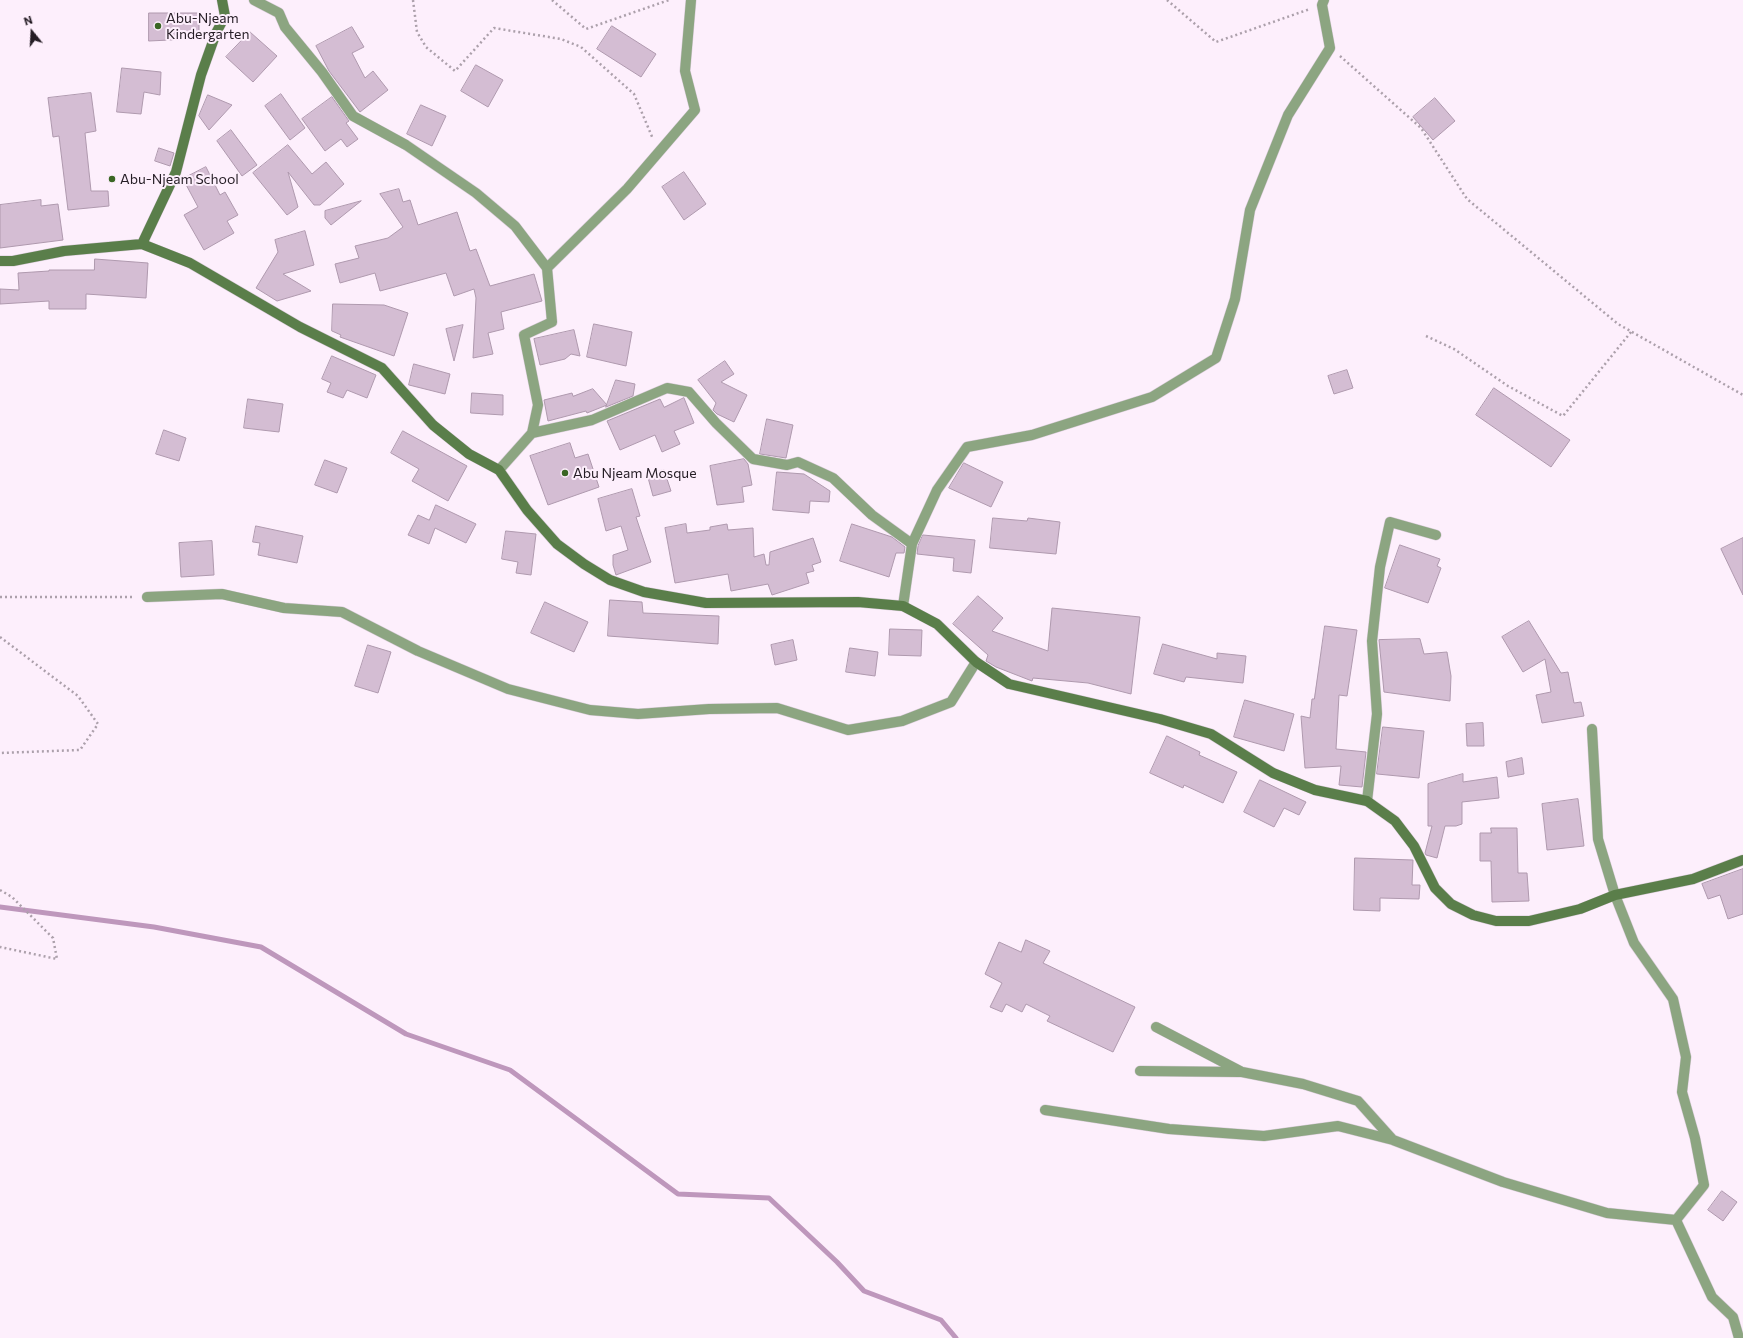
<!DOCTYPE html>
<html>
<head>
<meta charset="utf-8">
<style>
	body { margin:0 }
	#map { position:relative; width:1743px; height:1338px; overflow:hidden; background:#fdeffc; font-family:Commissioner,sans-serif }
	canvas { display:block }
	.north { position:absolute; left:12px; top:12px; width:40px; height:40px; -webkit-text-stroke:3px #fdeffc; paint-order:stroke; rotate:342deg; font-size:11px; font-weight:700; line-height:16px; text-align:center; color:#251d25 }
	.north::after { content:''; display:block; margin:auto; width:14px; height:18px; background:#251d25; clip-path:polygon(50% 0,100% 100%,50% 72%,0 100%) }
</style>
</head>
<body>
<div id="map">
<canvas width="1743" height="1338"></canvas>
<div class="north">N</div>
</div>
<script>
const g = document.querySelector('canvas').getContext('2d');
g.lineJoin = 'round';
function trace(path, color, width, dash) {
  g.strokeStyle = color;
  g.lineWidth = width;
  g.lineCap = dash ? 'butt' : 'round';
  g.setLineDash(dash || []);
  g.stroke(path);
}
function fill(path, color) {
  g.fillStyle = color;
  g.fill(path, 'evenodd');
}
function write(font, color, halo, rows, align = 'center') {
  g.font = font + ' Commissioner,sans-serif';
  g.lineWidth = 4;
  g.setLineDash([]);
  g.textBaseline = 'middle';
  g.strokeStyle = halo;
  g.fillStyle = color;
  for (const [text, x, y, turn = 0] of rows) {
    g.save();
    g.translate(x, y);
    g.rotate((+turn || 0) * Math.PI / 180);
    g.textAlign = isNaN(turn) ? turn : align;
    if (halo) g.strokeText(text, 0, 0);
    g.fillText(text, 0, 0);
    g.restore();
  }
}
const stream = new Path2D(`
	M0,907L154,927L261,947L406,1034L510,1070L678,1194L769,1198L837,1262L864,1291L941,1320L956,1338`);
const building = new Path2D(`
	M149,13H199V34L190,33L191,39L149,41Z
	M612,26L656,54L641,77L597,49Z
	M352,27L364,47L352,53L365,78L373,71L388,90L360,112L329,71L316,46Z
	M250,32L277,56L253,82L226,57Z
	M476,65L503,80L488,107L461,91Z
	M122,68L161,72L160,95L144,92L141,114L117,112Z
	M91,93L96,131L85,133L91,191H108L109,206L68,210L59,136L53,137L48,98Z
	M281,94L305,128L290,140L265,106Z
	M208,95L232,105L209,130L199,116Z
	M332,97L349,121L346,123L358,139L347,147L341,139L325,151L302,119Z
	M1435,98L1455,121L1433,140L1413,117Z
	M421,105L446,116L432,146L407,134Z
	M231,130L257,165L242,176L217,141Z
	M288,145L312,174L326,162L344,184L320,205H314L288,172L298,207L287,215L253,173Z
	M159,148L174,153L170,166L155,161Z
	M206,167L220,195L225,192L238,215L227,221L234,233L204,250L184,215L198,207L183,179Z
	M684,172L706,204L684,220L662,187Z
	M399,189L403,202L410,200L418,225L457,212L470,251L476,249L490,286L534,274L542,301L501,312L504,329L488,333L493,354L473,358L476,298L474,289L454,296L446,273L380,291L375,273L340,283L335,264L359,258L355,246L388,238L403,227L380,194Z
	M41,200V206L58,204L63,240L0,248V205Z
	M361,201L331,225L325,218V211Z
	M305,231L314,265L283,274L311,291L277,301L256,288L278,252L275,240Z
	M95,259L148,263L146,298L86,294V309H49V301L0,304V289L19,290L18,273L49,271V270H94Z
	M333,304L384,305L408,313L394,356L340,337L341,335L332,331Z
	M594,324L632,332L626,366L587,357Z
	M463,325L454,361L446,329Z
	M574,330L580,356L571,354L565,359L540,365L534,339Z
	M332,356L376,375L367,398L347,390L343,398L327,392L331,383L322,379Z
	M725,361L734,374L721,382L747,395L734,422L717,414L713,410L716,403L698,380Z
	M414,364L450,374L445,394L409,385Z
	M1347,370L1353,388L1334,394L1328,376Z
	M616,380L635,384L633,396L606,407Z
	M1494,388L1570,440L1551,467L1476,415Z
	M593,389L607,405L587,413L586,411L548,421L544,400L572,393L573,396Z
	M472,393L503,395V415L471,413Z
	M684,398L694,423L674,431L680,444L662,452L655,435L620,450L607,421L660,399L664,407Z
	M248,399L283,404L279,432L244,428Z
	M767,419L793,425L786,458L760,454Z
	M164,430L186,438L179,461L156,454Z
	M403,431L467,466L448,501L412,481L419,469L391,453Z
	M570,443L575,458L588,454L599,487L548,505L530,456Z
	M744,459L748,464L752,485L742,487L744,502L717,505L710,466Z
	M325,460L347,468L337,493L315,485Z
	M964,463L1003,482L991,507L949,488Z
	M664,470L671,491L653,496L647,474Z
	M777,472L804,474L830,491L829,502L810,501L809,513L773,510Z
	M632,489L640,516L636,517L651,562L616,575L613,565V555L628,550L621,526L606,531L598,499Z
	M436,505L476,524L466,543L435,528L429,544L408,535L418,515L429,520Z
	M993,518L1027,521L1028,518L1060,522L1056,554L990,548Z
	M686,524L687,533L710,530V527L727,524L728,530L753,528L754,557L764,554L766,565H769L770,552L813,538L821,562L812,565L814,571L806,573L809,583L772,595L768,584L731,591L728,574L675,583L665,528Z
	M852,524L892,537L905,547L904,553H896L889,577L840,561Z
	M256,526L303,536L297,563L258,555L260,543L253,542Z
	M506,531L536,534L531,575L516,573L518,562L502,559Z
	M923,535L975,540L971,573L953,571L954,558L917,554L918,546Z
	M1743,538V595L1721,549Z
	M212,541L214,575L181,577L179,543Z
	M1400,545L1440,559L1437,566L1441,568L1428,603L1385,588Z
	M978,596L1003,618L992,631L1048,651L1052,608L1140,617L1131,694L1088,683L1033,678L1032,681L996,667L986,661L988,655L953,624Z
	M610,600L642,602L643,613L719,616L718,644L608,636Z
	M545,602L588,622L574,652L531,633Z
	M1529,621L1561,673L1568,672L1574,703L1581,702L1584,716L1542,723L1536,695L1551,692L1545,659L1523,672L1502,637Z
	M1325,626L1357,630L1347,696L1339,695L1336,749L1366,752L1362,787L1339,785L1341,766L1305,768L1301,716L1310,718L1312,699H1314Z
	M890,629L922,630L921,656L889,655Z
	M1420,639L1424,654L1447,652L1451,676L1450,701L1384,692L1379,640Z
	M793,640L797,660L775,665L771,645Z
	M1163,644L1217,659V653L1246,656L1243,683L1186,677L1184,682L1154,674Z
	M368,645L391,652L378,693L355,686Z
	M850,648L878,652L875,676L846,672Z
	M1245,700L1294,714L1284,751L1234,737Z
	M1483,723L1484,746H1467L1466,724Z
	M1383,727L1424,731L1419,778L1377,774Z
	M1167,736L1200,752L1199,755L1237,772L1223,803L1184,785L1183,788L1150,773Z
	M1522,758L1524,774L1508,777L1506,762Z
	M1463,774V782L1497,777L1499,798L1462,802V824L1456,826H1445L1437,858L1426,855L1425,853L1432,826H1428V784Z
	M1260,780L1306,802L1299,815L1284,808L1274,827L1244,812Z
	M1578,799L1584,846L1547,850L1542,804Z
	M1491,828H1517L1518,873H1527L1529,901L1492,902L1491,861H1480V833H1491Z
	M1355,858L1413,860L1412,885H1420L1419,899L1380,898V911L1354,910Z
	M1743,869V914L1728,919L1720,895L1708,899L1702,884Z
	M1026,940L1050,951L1043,963L1135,1007L1113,1052L1047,1021L1050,1016L1026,1004L1022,1012L1006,1004L1002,1012L990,1007L1002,983L985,974L999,942L1021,952Z
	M1722,1191L1737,1202L1723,1221L1708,1210Z`);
const path = new Path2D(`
	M413,0L417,32L426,47L455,71L494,28L561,39L581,47L634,94L653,139
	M552,0L586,29L669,0
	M1167,0L1216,42L1310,9
	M1340,56L1421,128L1467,199L1618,324L1743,395
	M1426,336L1454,349L1508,386L1563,416L1631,332
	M0,597H134
	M0,637L78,696L98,724L80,750L0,753
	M0,890L12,897L53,938L57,959L0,947`);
const street = new Path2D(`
	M254,0L279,13L285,27L322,72L353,116L406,145L476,193L515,226L547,268
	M532,433L592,420L667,388L689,392L716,423L753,459L787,465L798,462L833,478L872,515L912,544
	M499,470L532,433L538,405L524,335L552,322L547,268L627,189L695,110L685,71L691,0
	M147,597L222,594L284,608L342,612L418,651L508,689L590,710L638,714L709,709L777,708L848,730L902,721L951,702L976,662
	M903,606L912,544L937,490L967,447L1032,435L1152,397L1216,358L1235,299L1250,210L1288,115L1330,48L1322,5L1324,0
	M1367,801L1377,714L1372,641L1380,567L1390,522L1436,535
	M1156,1027L1242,1072L1303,1084L1358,1101L1393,1140L1503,1182L1607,1213L1676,1220L1704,1185L1695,1138L1682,1092L1686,1057L1673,999L1634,943L1615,895L1598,839L1592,729
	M1140,1071L1240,1072
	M1045,1110L1169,1129L1264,1136L1338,1126L1393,1140
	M1676,1220L1712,1297L1733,1317L1739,1338`);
const secondary = new Path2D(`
	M142,244L176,172L201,75L216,33L225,16L222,0
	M0,261H13L64,251L142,244L190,263L300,327L382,368L433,425L469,454L499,470L527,510L557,544L584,564L610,580L644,592L706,603L858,602L903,606L937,624L976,662L1009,684L1160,719L1211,734L1273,773L1315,790L1367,801L1395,821L1414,846L1435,888L1451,904L1473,915L1496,921H1529L1580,909L1615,895L1693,879L1743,860`);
const markers = [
	[158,26,4,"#3a6624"],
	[112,179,4,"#3a6624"],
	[565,473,4,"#3a6624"]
];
const poiNames = [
	["Abu-Njeam",166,18],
	["Kindergarten",166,34],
	["Abu-Njeam School",120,179],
	["Abu Njeam Mosque",573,473]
];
trace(stream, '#be97bc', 5);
fill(building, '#d4bdd3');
trace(building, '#af99ae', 1);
trace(street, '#dacdda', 11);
trace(secondary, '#dacdda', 11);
trace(path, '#aca0ab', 2.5, [2, 3]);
trace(street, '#8ca581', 10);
trace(secondary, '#5a7e4a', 10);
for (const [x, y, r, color] of markers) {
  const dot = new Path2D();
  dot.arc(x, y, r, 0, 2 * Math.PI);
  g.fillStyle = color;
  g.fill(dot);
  trace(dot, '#fdeffc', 1.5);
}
write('14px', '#251d25', '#fdeffc', poiNames, 'left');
</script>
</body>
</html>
